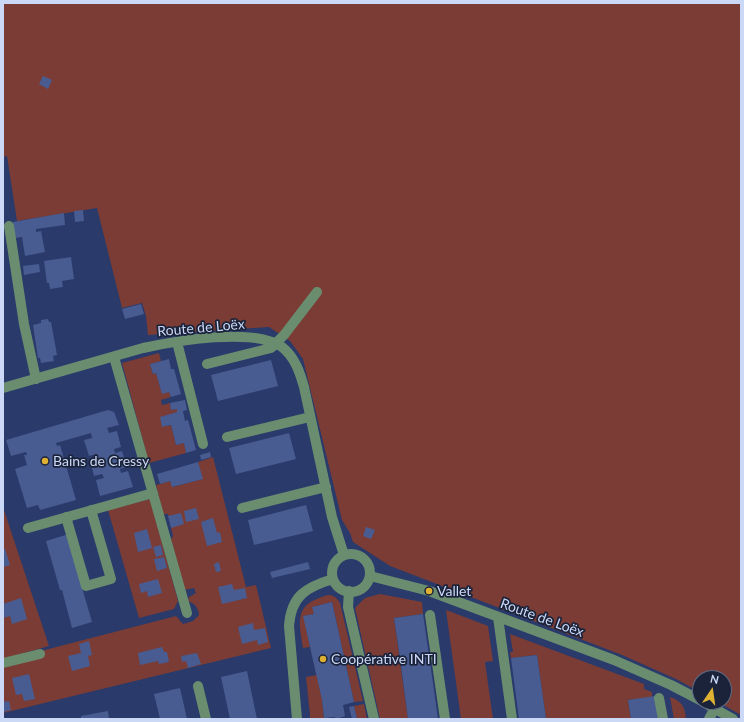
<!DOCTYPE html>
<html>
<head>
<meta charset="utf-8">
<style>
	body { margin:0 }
	#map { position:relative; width:744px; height:722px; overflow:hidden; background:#293a6b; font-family:Lato,sans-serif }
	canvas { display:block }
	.frame { position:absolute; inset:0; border:4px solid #cbd8f6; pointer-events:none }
	.north { position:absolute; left:692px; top:670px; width:40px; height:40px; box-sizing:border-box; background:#1b233a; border:1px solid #616b85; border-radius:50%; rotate:13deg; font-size:11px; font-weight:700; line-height:16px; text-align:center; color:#cbd8f6 }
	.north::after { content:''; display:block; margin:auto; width:14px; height:18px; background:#deb133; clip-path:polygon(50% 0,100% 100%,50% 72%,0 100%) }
</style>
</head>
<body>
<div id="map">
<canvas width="744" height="722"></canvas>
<div class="frame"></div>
<div class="north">N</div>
</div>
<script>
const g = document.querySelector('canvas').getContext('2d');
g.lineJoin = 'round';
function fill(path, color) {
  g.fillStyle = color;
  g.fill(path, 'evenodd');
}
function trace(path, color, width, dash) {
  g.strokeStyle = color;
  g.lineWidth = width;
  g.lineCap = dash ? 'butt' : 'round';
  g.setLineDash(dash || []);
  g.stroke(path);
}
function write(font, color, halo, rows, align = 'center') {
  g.font = font + ' Lato,sans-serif';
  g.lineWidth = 3.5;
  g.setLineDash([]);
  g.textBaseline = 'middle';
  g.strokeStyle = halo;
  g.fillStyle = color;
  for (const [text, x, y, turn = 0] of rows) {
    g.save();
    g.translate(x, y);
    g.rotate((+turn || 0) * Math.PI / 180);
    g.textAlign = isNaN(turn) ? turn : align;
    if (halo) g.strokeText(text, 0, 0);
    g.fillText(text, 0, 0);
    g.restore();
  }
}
const green = new Path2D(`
	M3,3H741V715L718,702H724V678H700V692L676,679L622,655L390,566L353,542L350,533L342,520L303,359L290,341L269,327L148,335L146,316L142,303L122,308L97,208L17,221L7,156L3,157Z
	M159,353L161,361L150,364L153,374L156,373L162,393L169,392L171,397L161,400L162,405L170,403L171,410L177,409V412L165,416L168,426L171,425L176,445L184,443L186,453L149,463L122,363Z
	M213,457L246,587L256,585L271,648L3,713V665L41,651L176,616L183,624L193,621L199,615C198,608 196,604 188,601L189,597L196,593L194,588L184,590L171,539L173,536L168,514H163L156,485L170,481L173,487L202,479L198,462Z
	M150,499L178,601L174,609L139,618L108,510Z
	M3,507L49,646L3,659Z
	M380,594L422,602L423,614L394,618L408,719H380L355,608L365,598Z
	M328,595C334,595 337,598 340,603L363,701L354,702L332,602L313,607L314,614L304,616L310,647L303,648C298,618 295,604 328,595Z
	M446,610L488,626L493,661L485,662L493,719H461Z
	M510,634L644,684V689L652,692V697L628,700L631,719H546L537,655L511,658L510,652H513Z
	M317,675L322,700L324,719H310V715L306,677Z
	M670,697C682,701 685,707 686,719H674Z
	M364,704L367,719H357L354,706Z`);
const building = new Path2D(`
	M43,76L52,80L48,89L39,84Z
	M83,210L84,221L75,222L74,211Z
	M64,213L65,225L36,229V232L41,231L45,252L25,256L22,237L15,238L13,222Z
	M71,257L74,279L62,281L63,287L50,289L49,283H47L44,261Z
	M39,264L40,272L24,275L23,266Z
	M141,304L144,314L125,319L122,309Z
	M48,319L49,322H51L57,355L53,356L54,361L41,363L40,358H38L33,325L41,323V320Z
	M169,359L171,369H174L181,394L171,397L169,392L162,394L156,373L153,374L150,364Z
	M271,360L278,386L218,401L211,375Z
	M185,400L187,410L183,411L185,421L188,420L196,450L186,453L184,443L176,445L171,425L162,427L160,417L177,412V409L171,410L170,403Z
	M108,410L114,412L119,425L107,428L109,433L117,431L121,447L114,449L115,453L122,451L127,467L120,469L121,473L128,471L133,487L100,496L96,480L104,478L102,474L94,476L90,460L98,458L97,454L89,456L84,440L92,438L91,433L56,443L57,446L60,445L76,500L40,510L38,505L27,508L15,469L27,465L24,455H27L26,452L11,456L6,440Z
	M289,433L296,459L236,474L229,448Z
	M210,452L211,457L201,460L200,455Z
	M198,462L203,479L172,487L170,481L160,484L157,474Z
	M306,505L313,531L254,545L248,520Z
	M196,508L199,519L186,522L184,511Z
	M181,513L184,524L171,528L168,516Z
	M213,518L217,533L220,532L222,542L207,546L201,522Z
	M366,527L375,530L371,539L363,536Z
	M147,529L152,548L138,552L134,533Z
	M69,534L81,584L92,622L72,628L62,590H60L46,541Z
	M161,545L163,555L156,557L153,547Z
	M3,549H5L10,565L3,567Z
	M164,557L167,568L157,571L154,559Z
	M219,562L221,571L216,572L214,564Z
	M308,562L310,569L272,578L270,572Z
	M158,579L162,593L148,597L147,591L141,593L139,584Z
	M232,584L234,590L245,588L247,598L222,604L218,587Z
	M21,598L27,619L12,624L10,616L3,618V604Z
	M332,602L354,702L343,705L345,716L336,719L335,717L324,718L322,700L303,616L314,614L312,607Z
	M423,614L434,690L438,719H408L400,658L394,618Z
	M253,623L254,630L265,628L268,642L258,645L257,640L242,644L238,627Z
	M89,641L92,655L88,656L90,666L72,671L68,656L81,653L79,644Z
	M162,647L164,652H167L169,662L159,664L158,661L140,665L138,653Z
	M197,653L201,664L188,668L186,661L182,662L181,656Z
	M537,655L546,719H519L511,658Z
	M247,671L257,719H230L221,677Z
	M29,674L35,699L24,701L22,694L16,695L12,678Z
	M180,688L187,719H160L154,694Z
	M655,696L658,719H631L628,700Z
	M9,701L11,710L3,712V702Z
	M354,706L357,719H352L349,707Z
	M108,711L109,719H81V716Z`);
const minor = new Path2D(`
	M9,226L24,324L36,379
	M177,342L203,444
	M114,357L187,613
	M207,364L271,348L284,335L317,292
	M3,388L143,348C175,341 254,327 282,347C295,357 300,373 304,387L332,517L344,555
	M227,437L310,417
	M242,508L326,487
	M66,517L86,586L111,579L91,510
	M28,528L153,493
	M332 573a19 19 0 1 1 38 0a19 19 0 1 1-38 0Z
	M370,576L429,591L614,660L671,685L700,700
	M349,591L348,607L374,719
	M430,615L445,719
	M498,617L512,719
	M3,663L40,654
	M198,686L206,719
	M659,698L663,719
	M703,702L733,719
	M297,719L289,626C291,596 306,587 333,579
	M709,719L715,708`);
const markers = [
	[45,461,4,"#deb133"],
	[429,591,4,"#deb133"],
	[323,659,4,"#deb133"]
];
const streetNames = [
	["Route de Loëx",201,328,-5],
	["Route de Loëx",542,618,20]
];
const poiNames = [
	["Bains de Cressy",53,461],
	["Vallet",437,591],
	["Coopérative INTI",331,659]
];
fill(green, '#7a3c35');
fill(building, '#495c91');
trace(minor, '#6b8d6f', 10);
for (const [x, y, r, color] of markers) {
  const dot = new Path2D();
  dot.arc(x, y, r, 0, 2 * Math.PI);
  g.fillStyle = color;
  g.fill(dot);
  trace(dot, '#1b233a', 1.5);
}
write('14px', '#cbd8f6', '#1b233a', streetNames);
write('14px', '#cbd8f6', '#1b233a', poiNames, 'left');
</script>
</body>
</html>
